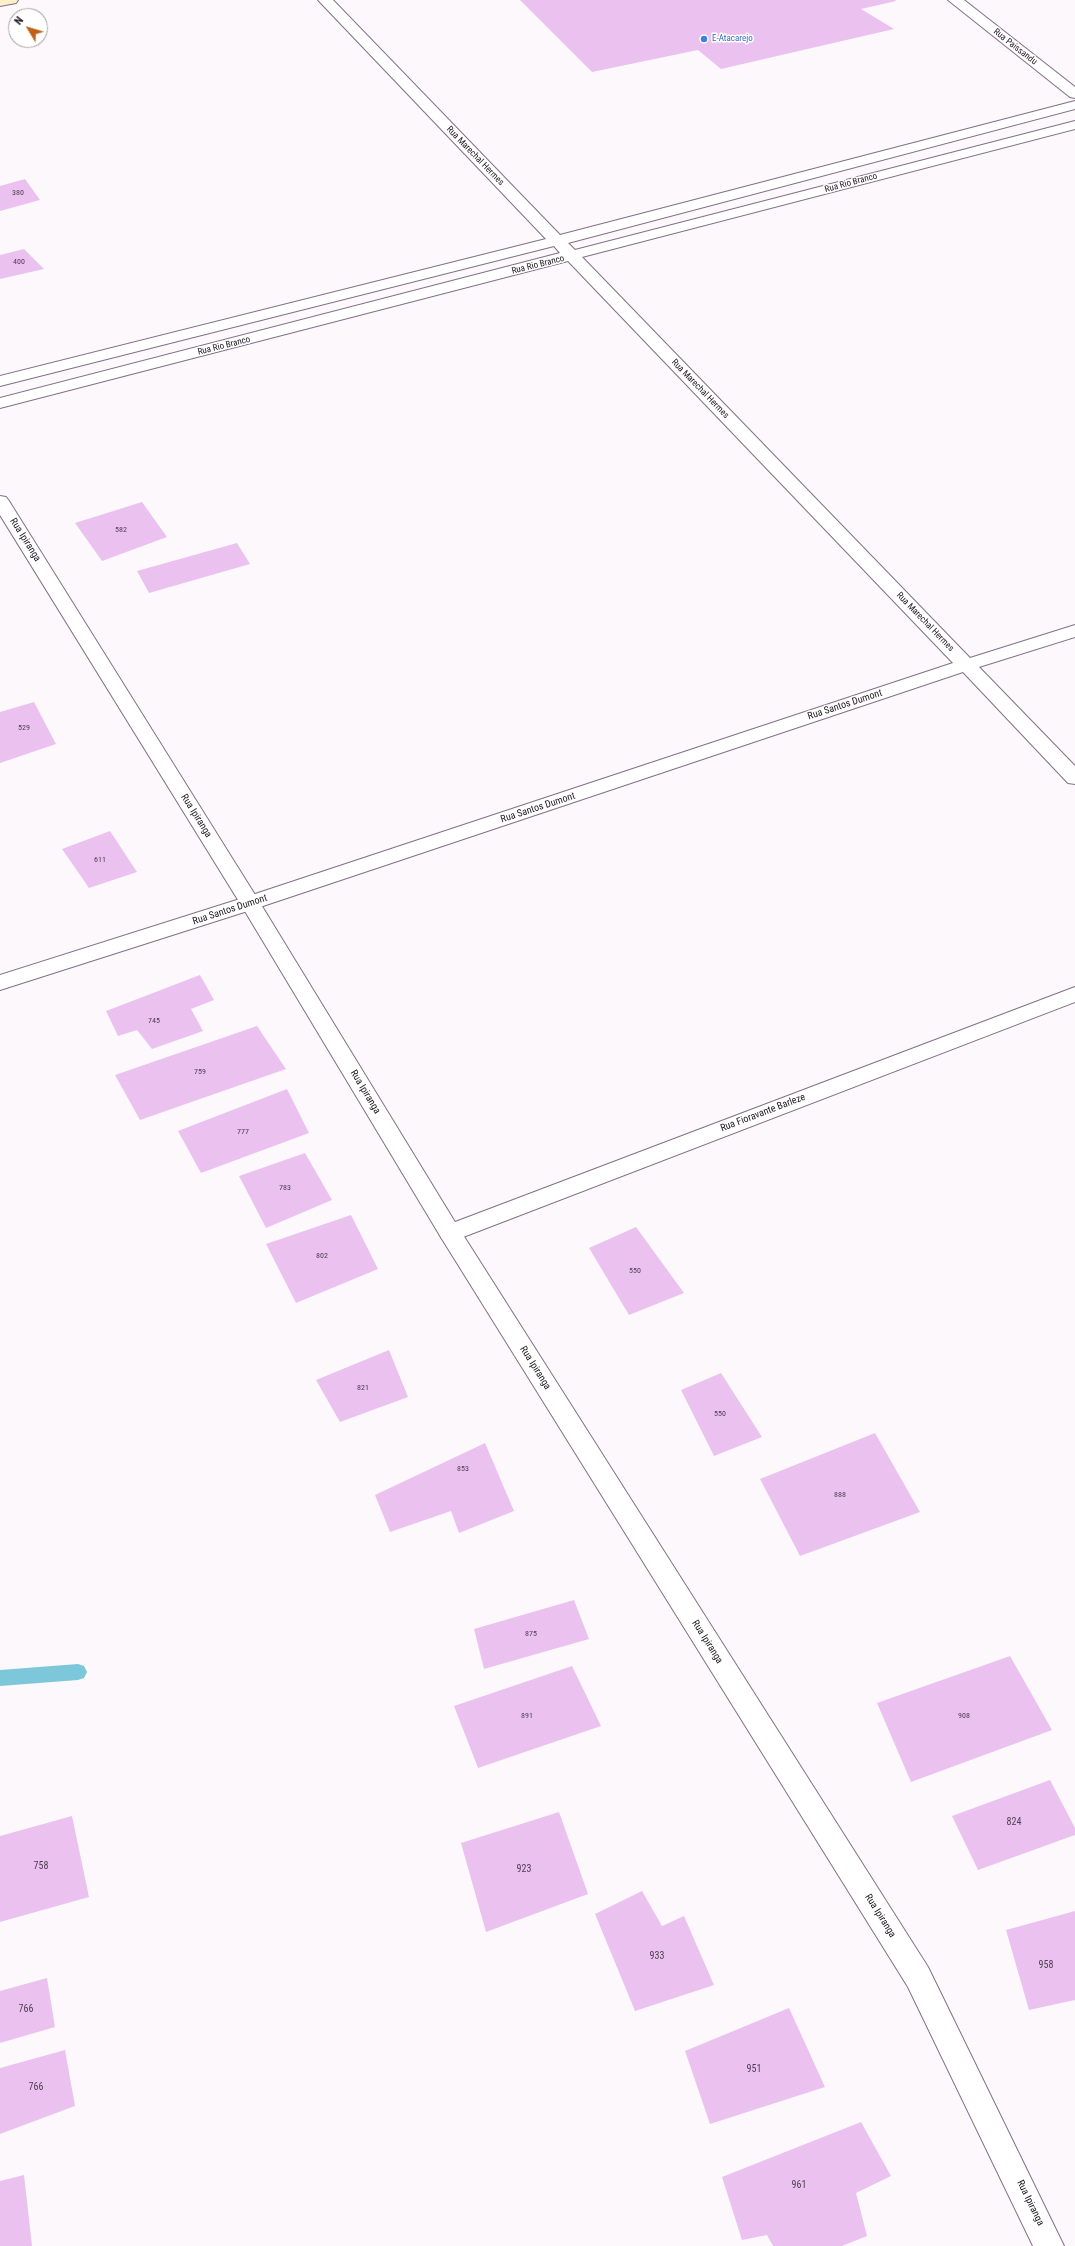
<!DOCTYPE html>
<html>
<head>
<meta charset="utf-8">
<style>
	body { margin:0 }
	#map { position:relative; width:1075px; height:2246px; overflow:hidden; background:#fcf8fc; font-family:"Roboto Condensed",sans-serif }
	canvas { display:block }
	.north { position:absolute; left:8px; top:8px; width:40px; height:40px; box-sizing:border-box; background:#fff; border:1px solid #a4a1a5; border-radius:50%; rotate:308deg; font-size:11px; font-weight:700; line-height:16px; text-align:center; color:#1c151d }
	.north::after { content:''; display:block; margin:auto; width:14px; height:18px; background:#bf6018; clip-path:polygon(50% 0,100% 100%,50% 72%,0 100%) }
</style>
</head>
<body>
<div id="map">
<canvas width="1075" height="2246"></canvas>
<div class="north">N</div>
</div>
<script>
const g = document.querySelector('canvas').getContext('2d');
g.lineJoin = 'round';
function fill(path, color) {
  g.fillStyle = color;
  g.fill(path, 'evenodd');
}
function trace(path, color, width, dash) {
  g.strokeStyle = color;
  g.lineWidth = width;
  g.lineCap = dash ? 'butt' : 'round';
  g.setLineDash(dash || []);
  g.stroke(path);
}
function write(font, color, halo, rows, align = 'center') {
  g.font = font + ' "Roboto Condensed",sans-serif';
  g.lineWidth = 3;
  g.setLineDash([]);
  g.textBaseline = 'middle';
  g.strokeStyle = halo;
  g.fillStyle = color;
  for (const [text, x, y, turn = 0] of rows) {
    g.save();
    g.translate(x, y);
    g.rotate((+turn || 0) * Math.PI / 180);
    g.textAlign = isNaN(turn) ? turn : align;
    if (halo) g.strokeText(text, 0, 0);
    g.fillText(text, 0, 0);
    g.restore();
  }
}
const stream = new Path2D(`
	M78,1664L84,1666L87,1672L84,1678L78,1680L0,1686V1670Z`);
const building = new Path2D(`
	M520,0H895L896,1L861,9L894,29L721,69L698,50L592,72Z
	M25,179L40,200L0,211V186Z
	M24,249L44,269L0,279V255Z
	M142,502L167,537L102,561L75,523Z
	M237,543L250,564L149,593L137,571Z
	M34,702L56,744L0,763V712Z
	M110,831L137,872L89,888L62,849Z
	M200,975L214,1000L191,1009L203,1031L152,1049L137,1030L118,1036L106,1011Z
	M257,1026L286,1069L140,1120L115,1075Z
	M287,1089L309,1133L201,1173L178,1131Z
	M305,1153L332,1200L266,1228L239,1176Z
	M351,1215L378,1269L296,1303L266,1244Z
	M636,1227L684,1293L629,1315L589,1248Z
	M389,1350L408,1397L340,1422L316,1380Z
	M721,1373L762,1437L714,1456L681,1390Z
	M875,1433L920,1512L800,1556L760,1479Z
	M485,1443L514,1511L459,1533L451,1511L390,1532L375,1495Z
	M574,1600L589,1639L484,1669L474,1629Z
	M1010,1656L1052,1730L911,1782L877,1703Z
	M572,1666L601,1726L478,1768L454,1706Z
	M1050,1780L1075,1828V1835L978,1870L952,1816Z
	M559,1812L588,1894L486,1932L461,1843Z
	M72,1816L89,1897L0,1922V1836Z
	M642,1891L662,1926L684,1916L714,1985L635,2011L595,1914Z
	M1075,1911V2000L1029,2010L1006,1930Z
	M47,1978L55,2027L0,2043V1991Z
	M789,2008L825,2087L710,2124L685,2051Z
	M65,2050L75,2106L0,2134V2068Z
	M861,2122L891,2176L856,2193L867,2236L842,2246H773L767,2235L742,2240L722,2177Z
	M24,2175L32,2246H0V2181Z`);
const minor = new Path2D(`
	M318,0H333L560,235L1075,101V109L568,243L575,250L1075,121V129L582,257L970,658L1075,625V637L979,667L1075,766V784L1068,783L963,672L257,908L0,990V975L243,898L953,663L568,261L0,408V398L560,253L554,246L0,386V376L546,239Z
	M948,0H964L1075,87V98L1070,97Z
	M1075,987V1002L458,1239L450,1242L442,1239L439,1233L442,1227Z`);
const tertiary = new Path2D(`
	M0,496L6,497L9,501L257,898L458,1227L928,1967L1064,2246H1033L908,1987L442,1239L243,908L0,515Z`);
const secondary = new Path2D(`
	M0,0H18L16,3L0,6Z`);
const markers = [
	[704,39,4,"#3f7fe0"]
];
const numberNames = [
	["380",18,193],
	["400",19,262],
	["582",121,530],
	["529",24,728],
	["611",100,860],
	["745",154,1021],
	["759",200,1072],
	["777",243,1132],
	["783",285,1188],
	["802",322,1256],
	["550",635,1271],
	["821",363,1388],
	["550",720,1414],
	["853",463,1469],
	["888",840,1495],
	["875",531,1634],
	["891",527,1716],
	["908",964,1716]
];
const farShopnames = [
	["E-Atacarejo",712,39]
];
const farStreetnames = [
	["Rua Paissandu",1015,47,38],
	["Rua Marechal Hermes",475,156,46],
	["Rua Rio Branco",851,183,-15],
	["Rua Rio Branco",538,265,-14],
	["Rua Rio Branco",224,346,-14],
	["Rua Marechal Hermes",700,389,46],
	["Rua Marechal Hermes",925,622,46]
];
const streetNames = [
	["Rua Ipiranga",25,540,58],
	["Rua Santos Dumont",845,705,-18],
	["Rua Santos Dumont",538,808,-18],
	["Rua Ipiranga",196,816,58],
	["Rua Santos Dumont",230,910,-18],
	["Rua Ipiranga",365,1092,59],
	["Rua Fioravante Barleze",763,1113,-21],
	["Rua Ipiranga",535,1368,58],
	["Rua Ipiranga",707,1642,58],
	["Rua Ipiranga",880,1916,58],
	["Rua Ipiranga",1030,2203,64]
];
const nearNumbernames = [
	["824",1014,1822],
	["758",41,1866],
	["923",524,1869],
	["933",657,1956],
	["958",1046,1965],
	["766",26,2009],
	["951",754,2069],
	["766",36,2087],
	["961",799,2185]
];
fill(stream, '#7dc7da');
fill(building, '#ebc1f0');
trace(minor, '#837085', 2);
trace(tertiary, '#837085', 2);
trace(secondary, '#837085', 2);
fill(minor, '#fff');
fill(tertiary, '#fff');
fill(secondary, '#fdf0c9');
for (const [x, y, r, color] of markers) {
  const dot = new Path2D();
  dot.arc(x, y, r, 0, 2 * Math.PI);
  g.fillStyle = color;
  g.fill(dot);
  trace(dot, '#fff', 1.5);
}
write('8px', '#504052', null, numberNames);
write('9px', '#366cbe', '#fff', farShopnames, 'left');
write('9px', '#1c151d', '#fff', farStreetnames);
write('10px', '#1c151d', '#fff', streetNames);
write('10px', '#504052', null, nearNumbernames);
</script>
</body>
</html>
